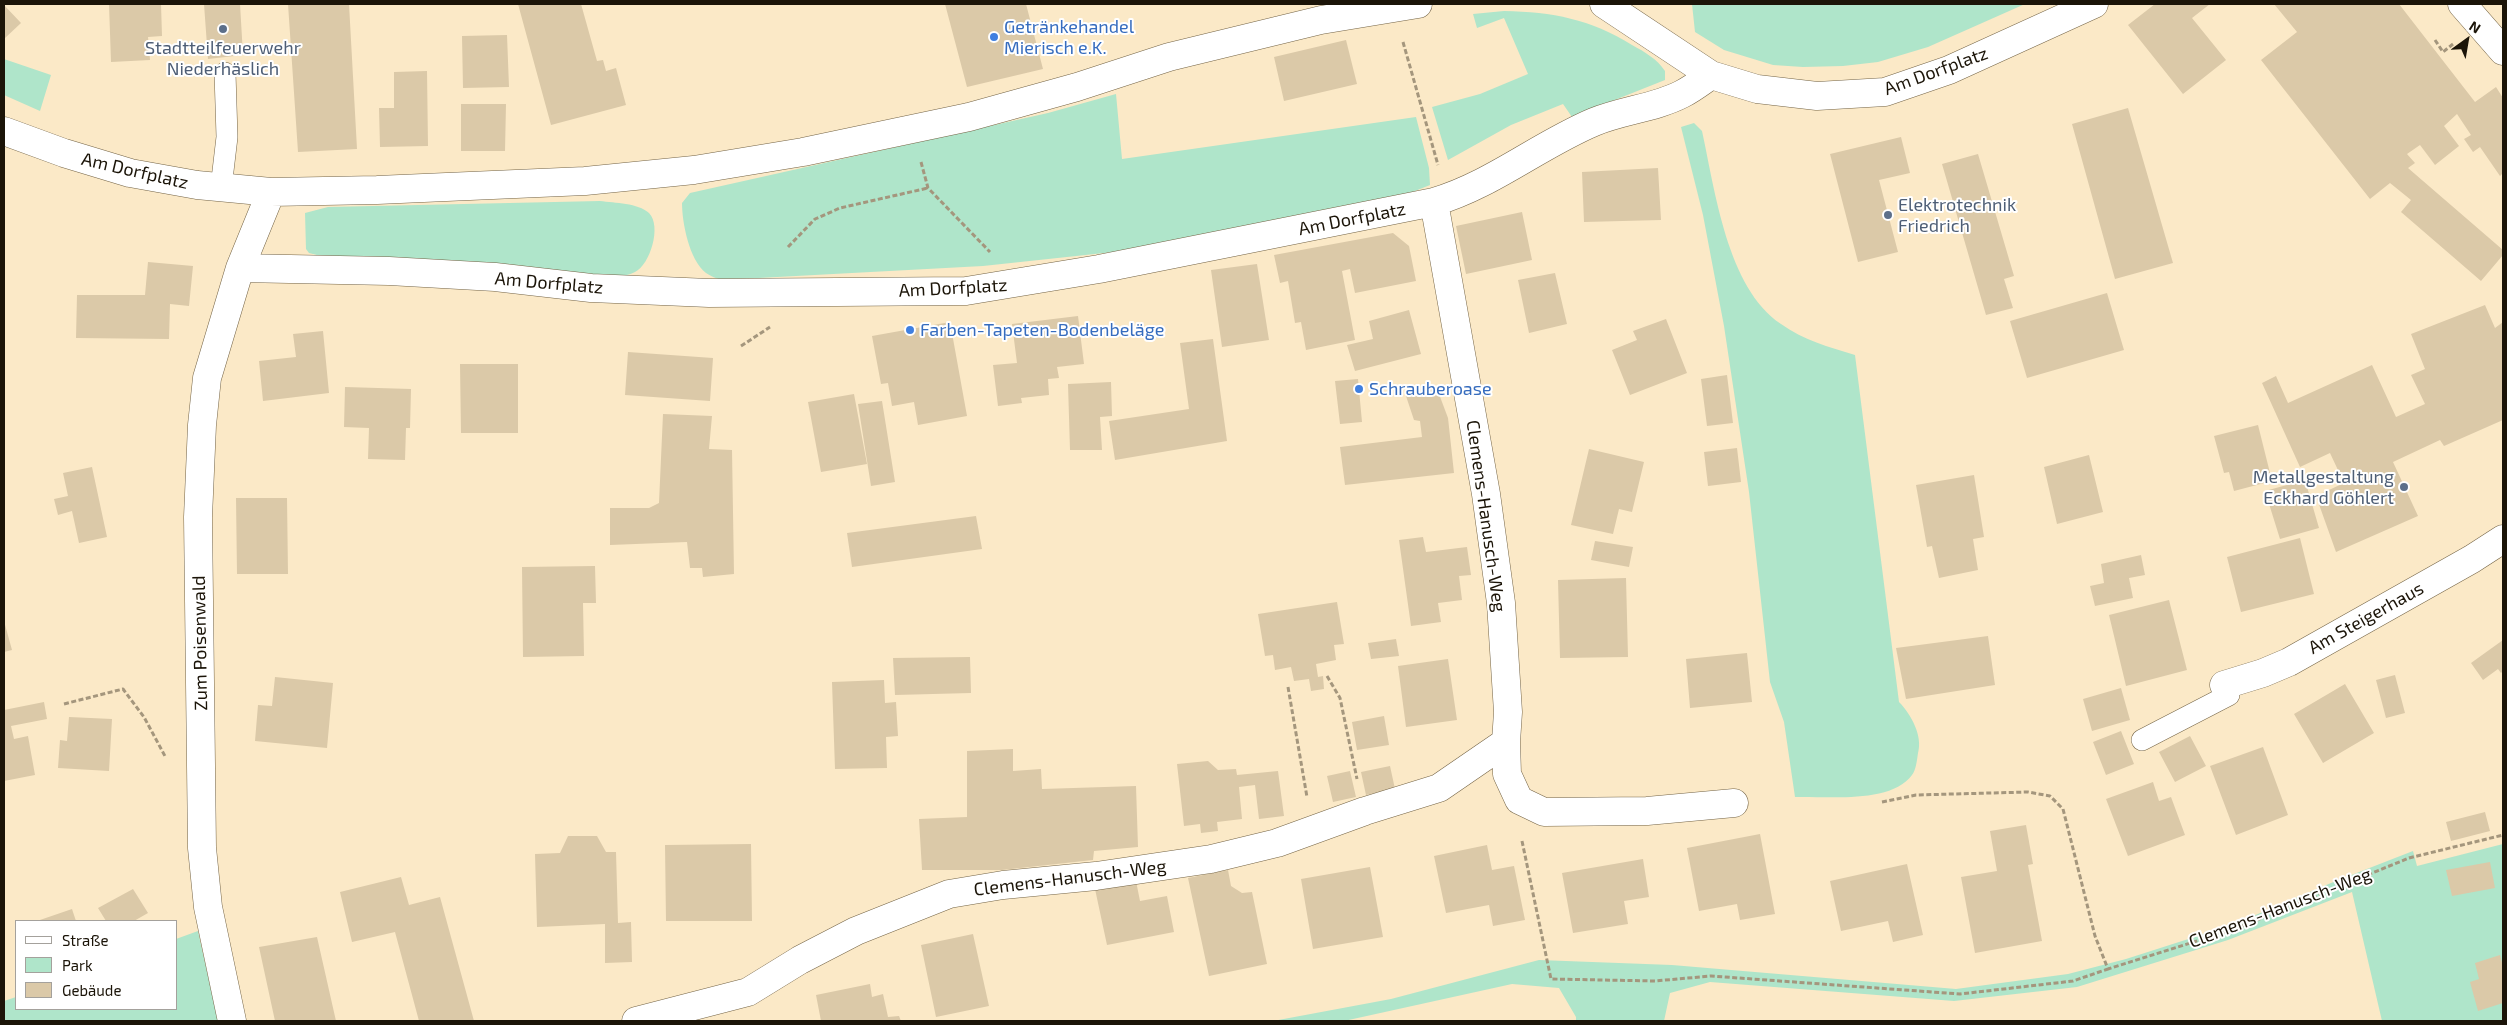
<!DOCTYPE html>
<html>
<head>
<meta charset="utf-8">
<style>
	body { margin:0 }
	#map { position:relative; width:2507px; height:1025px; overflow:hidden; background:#fbe9c7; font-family:"Exo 2",sans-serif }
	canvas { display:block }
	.frame { position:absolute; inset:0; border:5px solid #1b1408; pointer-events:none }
	.legend { position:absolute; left:15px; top:920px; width:162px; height:90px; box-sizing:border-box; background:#fff; border:1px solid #a4a19c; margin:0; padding:6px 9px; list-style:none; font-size:15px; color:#1b1408 }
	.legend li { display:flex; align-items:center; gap:10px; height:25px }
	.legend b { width:25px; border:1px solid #a4a19c }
	.north { position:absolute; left:2442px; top:15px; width:50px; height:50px; -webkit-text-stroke:4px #fff; paint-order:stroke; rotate:32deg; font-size:14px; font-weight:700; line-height:20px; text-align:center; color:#1b1408 }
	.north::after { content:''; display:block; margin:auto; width:18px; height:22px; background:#1b1408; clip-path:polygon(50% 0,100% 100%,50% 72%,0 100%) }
</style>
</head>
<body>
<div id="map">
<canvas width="2507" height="1025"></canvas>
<div class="frame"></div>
<ul class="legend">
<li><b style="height:6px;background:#fff"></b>Straße</li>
<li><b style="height:14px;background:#afe5ca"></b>Park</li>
<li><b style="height:14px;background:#dbc9a8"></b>Gebäude</li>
</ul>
<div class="north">N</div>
</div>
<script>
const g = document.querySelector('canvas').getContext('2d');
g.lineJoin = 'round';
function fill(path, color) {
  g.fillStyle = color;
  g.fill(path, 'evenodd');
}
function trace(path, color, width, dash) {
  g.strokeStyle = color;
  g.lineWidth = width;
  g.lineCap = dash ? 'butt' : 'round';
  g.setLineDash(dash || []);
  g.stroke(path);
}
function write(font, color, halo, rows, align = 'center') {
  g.font = font + ' "Exo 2",sans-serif';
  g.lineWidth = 4;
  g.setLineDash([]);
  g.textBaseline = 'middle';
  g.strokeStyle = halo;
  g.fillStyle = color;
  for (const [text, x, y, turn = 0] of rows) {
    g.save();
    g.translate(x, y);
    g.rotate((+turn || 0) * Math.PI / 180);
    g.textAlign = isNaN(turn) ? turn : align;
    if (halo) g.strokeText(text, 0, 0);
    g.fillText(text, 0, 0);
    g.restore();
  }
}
const green = new Path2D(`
	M1692,4H2025L1928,47L1878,62L1843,66L1803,67L1773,65L1724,50L1695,32Z
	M1504,11C1553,12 1590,19 1632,45C1645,52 1657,59 1665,71V80L1572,117L1563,104L1511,125L1448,160L1432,107L1480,94L1528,74L1504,18L1477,28L1473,14Z
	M4,59L51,75L40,111L4,95Z
	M1116,94L1122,159L1416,117L1429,168L1430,185L1380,205L1132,250L983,266L721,280C716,278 710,276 706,273C689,260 682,222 682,203L690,193L1048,113Z
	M1694,123L1702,131C1715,190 1727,288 1781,324C1803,340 1829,347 1855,355L1899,702C1911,714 1923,736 1918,753C1917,760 1916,770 1912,775C1891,804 1828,796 1795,797L1784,722L1770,682L1749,492L1724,326L1703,215L1681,127Z
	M600,201C615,203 638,203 649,213C662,226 650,265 635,272C625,277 612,278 601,280L321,256L309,253L306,249L305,213L328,207Z
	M2503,844V1021H2382L2352,892L2228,940L2077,987L1954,1001L1710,982L1670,993L1664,1021H1576V1017L1559,988L1512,984L1344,1021H1273L1391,999L1539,960L1672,965L1956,989L2068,974L2126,959L2232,925L2331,883L2413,851L2417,866Z
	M198,931L218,1021H4V1001L16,997V1009H176V939Z`);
const building = new Path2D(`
	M109,4H161L162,36L148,37L150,60L111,62Z
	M204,4H240L243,55L208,59Z
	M288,4H349L357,149L298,152Z
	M518,4H581L597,61L603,60L606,71L616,68L626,105L551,125Z
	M945,4H1026L1043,69L967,87Z
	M2155,4H2210L2192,18L2226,60L2183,94L2128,25Z
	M2274,4H2399L2475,102L2496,87L2503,98V173L2500,176L2480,147L2473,152L2464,139L2471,135L2457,114L2444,126L2459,146L2435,165L2420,145L2407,154L2415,163L2408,168L2503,250V255L2481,281L2401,212L2411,200L2390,183L2370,199L2261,60L2297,32Z
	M4,5L21,23L4,39Z
	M507,35L509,87L463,88L462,36Z
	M1346,40L1357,84L1284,101L1274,57Z
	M427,71L428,146L380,147L379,108H394V72Z
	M461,104H506L505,151H461Z
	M2128,108L2173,263L2115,279L2072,124Z
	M1901,137L1910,173L1879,180L1898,252L1858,262L1830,154Z
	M1978,154L2014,276L2004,279L2013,308L1986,315L1942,164Z
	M1658,168L1661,220L1584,222L1582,172Z
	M1522,212L1532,260L1466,274L1456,226Z
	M1393,233L1409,246L1416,281L1355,293L1350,269L1342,271L1355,340L1306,350L1301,322L1295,323L1288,281L1280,283L1274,255Z
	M148,262L193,266L189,306L170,304L169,339L76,338L77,295H145Z
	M1257,264L1269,340L1222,347L1211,270Z
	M1555,273L1567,324L1529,333L1518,280Z
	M2107,293L2124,350L2027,378L2010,321Z
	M2485,305L2495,328L2503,322V420L2444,446L2440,440L2393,462L2418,516L2336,552L2316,496L2344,483L2330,453L2300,467L2262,383L2276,376L2288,403L2372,365L2396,417L2425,404L2411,375L2425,369L2411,334Z
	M1409,310L1421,354L1355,371L1347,345L1373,339L1369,321Z
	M1078,316L1084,364L1057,367L1059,378L1048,379L1049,395L1021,398L1022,403L998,406L993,365L1017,363L1012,324Z
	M1666,319L1687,373L1630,395L1612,350L1637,340L1633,331Z
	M950,322L967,416L918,425L914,402L892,406L888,383L881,384L872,336Z
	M323,331L329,393L263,401L259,361L296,357L293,334Z
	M1213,339L1227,441L1115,460L1109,421L1189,409L1180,343Z
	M628,352L713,358L710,401L625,395Z
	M460,364H518V433H461Z
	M1727,375L1733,423L1707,426L1701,379Z
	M1358,379L1362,422L1340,424L1335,381Z
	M1111,382L1112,416L1100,417L1102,450H1070L1068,384Z
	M1436,386L1448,418L1454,473L1345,485L1340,447L1422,437L1420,421L1414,420L1406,396Z
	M345,387L411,389L410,428H406L405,460L368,459L369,428L344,427Z
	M854,394L867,464L821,472L808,402Z
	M882,401L895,482L871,486L858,404Z
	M663,414L712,416L709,449L732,450L734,574L703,577L702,568H690L687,542L610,545V508H649L659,503Z
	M2258,425L2272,481L2234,491L2229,472L2224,473L2214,436Z
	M1737,448L1741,482L1708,486L1704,452Z
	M1589,449L1644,462L1632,512L1619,509L1613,534L1571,525Z
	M2089,455L2103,512L2057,524L2044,467Z
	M92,467L107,537L79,543L72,511L58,515L54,499L68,496L63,473Z
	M1974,475L1984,537L1973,539L1978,570L1939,578L1932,546L1927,547L1916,485Z
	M2305,480L2319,528L2280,539L2265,491Z
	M236,498H287L288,574H237Z
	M976,516L982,549L852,567L847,533Z
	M1423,537L1426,552L1467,547L1471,575L1459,576L1462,600L1438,603L1441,622L1411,626L1399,540Z
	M2300,538L2314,594L2241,612L2227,557Z
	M1595,541L1633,547L1629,567L1591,560Z
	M2141,555L2145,575L2129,578L2133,598L2095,606L2090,586L2104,583L2101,564Z
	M595,566L596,603H583L584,656L523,657L522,567Z
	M1626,578L1628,657L1560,658L1558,580Z
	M2169,600L2187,670L2126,686L2109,615Z
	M1337,602L1344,644L1334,645L1336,660L1316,664L1318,677L1323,676L1324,689L1311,691L1309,679L1294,681L1291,667L1275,670L1273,655L1265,656L1258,614Z
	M4,621L12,650L4,652Z
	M1988,636L1995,685L1906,699L1896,648Z
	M1396,639L1399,656L1371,659L1368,643Z
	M2503,640V671L2501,673L2498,669L2483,680L2471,663Z
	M1747,653L1752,702L1690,708L1686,659Z
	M970,657L971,693L895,695L893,658Z
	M1448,659L1457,720L1406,727L1398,666Z
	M2395,675L2405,713L2386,718L2376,680Z
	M275,677L333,683L327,748L255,741L258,705L272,706Z
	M884,680L885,703L896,702L898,736L886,737L887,768L835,769L832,682Z
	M2345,684L2374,733L2323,763L2294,714Z
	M2121,688L2130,720L2092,731L2083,699Z
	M44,702L47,719L11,726L14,739L28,736L35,775L4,781V710Z
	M1384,716L1389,745L1357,750L1352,722Z
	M69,717L112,719L109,771L58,768L60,740L67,741Z
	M2121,731L2134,764L2106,775L2093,742Z
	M2190,736L2206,766L2175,782L2159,752Z
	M2263,747L2288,815L2236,835L2210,766Z
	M1013,749V771L1041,769L1042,789L1136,786L1138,847L1094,851L1093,860L1002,870H922L919,819L967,817V751Z
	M1208,761L1218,770L1236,769L1237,775L1278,771L1284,816L1259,819L1255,785L1239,787L1242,819L1217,822L1218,831L1201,833L1200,824L1184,826L1177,764Z
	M1390,766L1395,789L1366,795L1361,772Z
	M1350,771L1356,797L1333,802L1327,776Z
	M2153,782L2159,801L2171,797L2185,835L2128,856L2106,799Z
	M2485,812L2490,831L2451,841L2446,822Z
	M2026,825L2033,864L2028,865L2042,941L1975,953L1961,877L1997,871L1990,831Z
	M1760,834L1775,914L1740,920L1737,904L1699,911L1687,848Z
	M568,836H597L606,852H616L618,923L631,922L632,962L605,963V924L537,927L535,854L560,853Z
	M751,844L752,921H666L665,845Z
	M1487,845L1492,870L1514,866L1525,920L1493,926L1489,905L1446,913L1434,856Z
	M1643,859L1649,897L1624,901L1628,924L1573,933L1562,873Z
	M2490,862L2495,888L2452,896L2446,870Z
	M1907,864L1923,935L1893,942L1888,921L1841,931L1830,881Z
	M1370,867L1383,937L1313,949L1301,879Z
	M1228,870L1231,886L1242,893L1252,892L1267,964L1209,976L1188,878Z
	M401,877L409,905L440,897L474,1021H419L395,932L352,942L340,892Z
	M1136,881L1140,901L1167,896L1174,932L1107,945L1095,889Z
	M133,889L148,913L134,921H106L98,908Z
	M72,909L76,921H37Z
	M973,934L989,1006L936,1017L921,945Z
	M317,937L336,1021H275L259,947Z
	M2500,955L2503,966V1003L2478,1011L2470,982L2479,979L2475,963Z
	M870,984L872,997L883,994L888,1017L899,1016L901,1021H821L816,995Z`);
const path = new Path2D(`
	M2435,40L2443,52L2453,44
	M1403,42L1438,165
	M921,162L928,188L990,252
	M788,247L815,219L840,208L928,188
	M741,346L770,327
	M1327,676L1340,698L1357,779
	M1288,687L1307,797
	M64,704L123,689L144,717L166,758
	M1882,802L1916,795L2028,792L2050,796L2063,809L2095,936L2108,969L2235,929L2409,858L2503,835
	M1522,841L1551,979L1655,981L1711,976L1960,994L2073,981L2108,969`);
const service = new Path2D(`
	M221,188L227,137L225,73
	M2142,740L2229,695L2224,685`);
const minor = new Path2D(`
	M1604,4L1711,75L1757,89L1817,96L1885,92L1949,70L2094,4
	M4,131L64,153L130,173L197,185L271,192L377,190L585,181L694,170L803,152L969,117L1077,87L1169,57L1321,20L1418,4
	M240,268L389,271L495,277L591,288L709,293L966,291L1099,269L1434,202C1492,185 1539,145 1594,122C1623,110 1655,108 1682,94C1692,89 1701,82 1711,75
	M2224,685L2263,673L2289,662L2472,559L2503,539
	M1506,742L1507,774L1519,800L1544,812L1647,811L1734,803
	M232,1021L208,907L202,848L198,517L202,425L207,378L240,268L271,192
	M636,1021L748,992L800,960L856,931L949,894L1003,885L1096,876L1211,859L1277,843L1365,811L1439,788L1506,742L1508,712L1501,603L1486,494L1434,202`);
const secondary = new Path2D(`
	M2462,4L2503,51`);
const markers = [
	[223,29,5,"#5c6f8a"],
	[994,37,5,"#3f7fe0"],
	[1888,215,5,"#5c6f8a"],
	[910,330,5,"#3f7fe0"],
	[1359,389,5,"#3f7fe0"],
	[2404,487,5,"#5c6f8a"]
];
const shopNames = [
	["Getränkehandel",1004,27],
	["Mierisch e.K.",1004,48],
	["Farben-Tapeten-Bodenbeläge",920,330],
	["Schrauberoase",1369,389]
];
const serviceNames = [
	["Stadtteilfeuerwehr",223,48],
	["Niederhäslich",223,69],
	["Elektrotechnik",1898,205,"left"],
	["Friedrich",1898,226,"left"],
	["Metallgestaltung",2394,477,"right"],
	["Eckhard Göhlert",2394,498,"right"]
];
const streetNames = [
	["Am Dorfplatz",1936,71,-20],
	["Am Dorfplatz",135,171,13],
	["Am Dorfplatz",1352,219,-11],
	["Am Dorfplatz",549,283,5],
	["Am Dorfplatz",953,288,-3],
	["Clemens-Hanusch-Weg",1486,516,82],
	["Am Steigerhaus",2366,618,-29],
	["Zum Poisenwald",200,643,-91],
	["Clemens-Hanusch-Weg",1070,878,-7],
	["Clemens-Hanusch-Weg",2280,908,-21]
];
fill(green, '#afe5ca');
fill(building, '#dbc9a8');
trace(service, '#746446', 22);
trace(minor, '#746446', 29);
trace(secondary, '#746446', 29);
trace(path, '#a4967d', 3, [5, 2.5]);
trace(service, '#fff', 21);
trace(minor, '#fff', 28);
trace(secondary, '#fff', 28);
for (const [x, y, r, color] of markers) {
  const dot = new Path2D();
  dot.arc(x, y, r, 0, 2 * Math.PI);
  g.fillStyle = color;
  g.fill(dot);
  trace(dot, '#fff', 2);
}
write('18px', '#366cbe', '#fff', shopNames, 'left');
write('18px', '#4e5e75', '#fff', serviceNames);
write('18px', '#1b1408', '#fff', streetNames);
</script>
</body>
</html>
